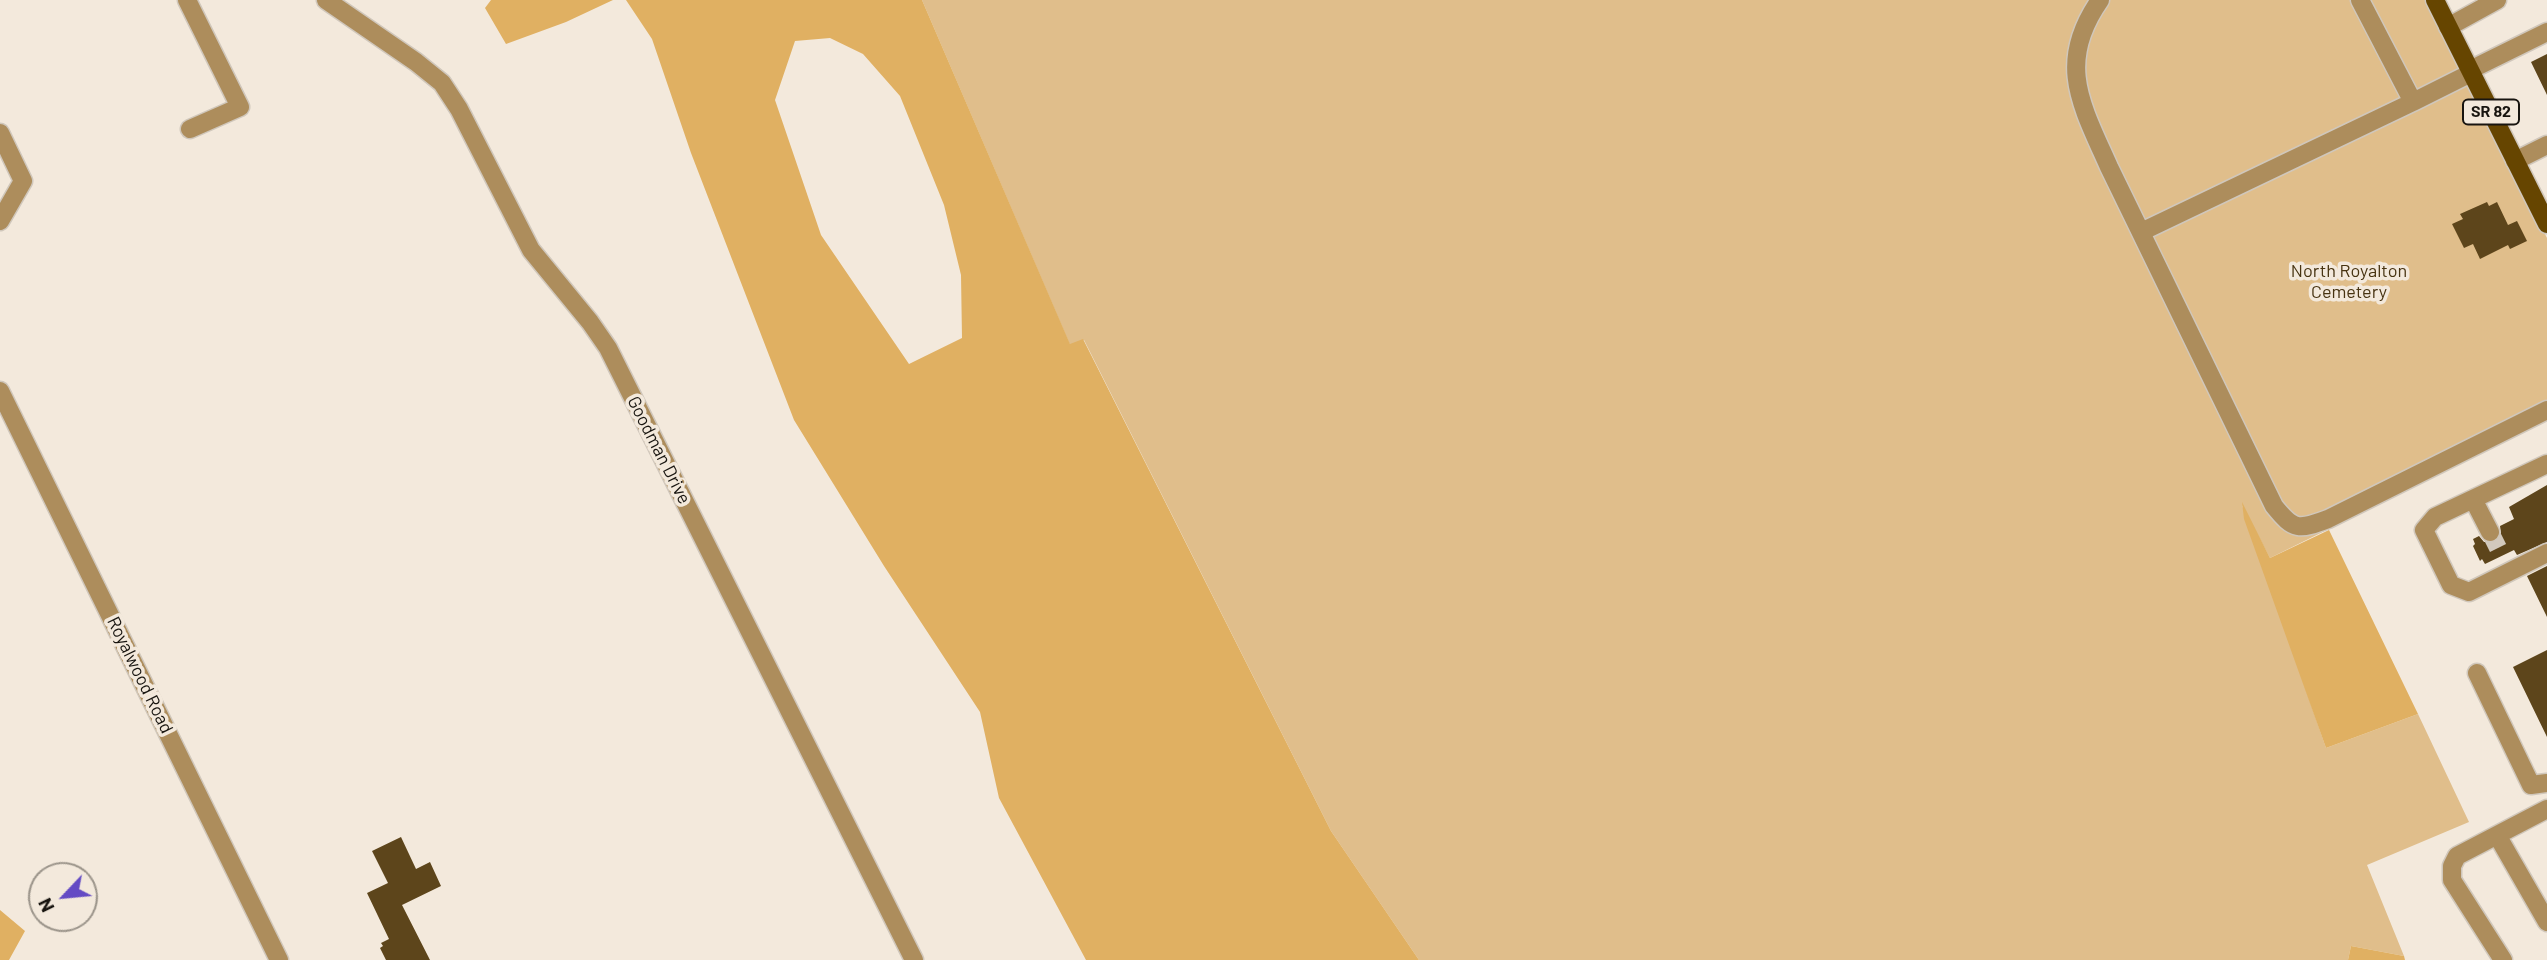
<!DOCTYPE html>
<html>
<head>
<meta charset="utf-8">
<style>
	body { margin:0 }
	#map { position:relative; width:2547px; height:960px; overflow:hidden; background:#f3e9dc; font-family:Barlow,sans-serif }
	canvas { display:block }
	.north { position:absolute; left:28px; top:862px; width:70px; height:70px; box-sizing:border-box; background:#f3e9dc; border:2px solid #9b948a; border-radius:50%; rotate:244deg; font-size:19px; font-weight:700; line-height:28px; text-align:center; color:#181510 }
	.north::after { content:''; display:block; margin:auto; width:24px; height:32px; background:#644bc4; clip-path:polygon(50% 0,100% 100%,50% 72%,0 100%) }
</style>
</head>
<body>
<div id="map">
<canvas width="2547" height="960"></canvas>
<div class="north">N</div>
</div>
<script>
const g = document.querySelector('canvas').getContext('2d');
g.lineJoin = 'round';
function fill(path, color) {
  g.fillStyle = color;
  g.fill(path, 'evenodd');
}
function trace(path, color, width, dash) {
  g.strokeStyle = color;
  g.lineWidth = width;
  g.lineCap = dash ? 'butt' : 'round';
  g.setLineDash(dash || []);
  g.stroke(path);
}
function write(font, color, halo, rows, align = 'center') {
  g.font = font + ' Barlow,sans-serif';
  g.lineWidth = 7;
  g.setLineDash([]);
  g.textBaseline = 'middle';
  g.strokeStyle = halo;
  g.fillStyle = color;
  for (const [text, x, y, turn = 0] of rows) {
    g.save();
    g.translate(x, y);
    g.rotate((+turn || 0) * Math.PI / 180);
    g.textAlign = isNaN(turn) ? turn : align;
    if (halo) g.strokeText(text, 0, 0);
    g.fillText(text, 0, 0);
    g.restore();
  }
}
const green = new Path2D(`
	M922,0H2425L2547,238V421L2270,558L2242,505L2326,748L2418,714L2469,822L2367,865L2404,956L2351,946L2348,960H1419L1331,831L1084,340L1070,345Z`);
const forest = new Path2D(`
	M491,0H613L566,22L506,44L485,8Z
	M626,0H922L1070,344L1083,339L1331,831L1419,960H1086L999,798L980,712L884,566L794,420L691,153L652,39ZM830,38L863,54L900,96L944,205L961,275L962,338L909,364L821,235L775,100L795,41Z
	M2242,502L2270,558L2329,530L2418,714L2326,748L2244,519Z
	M0,910L25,931L9,960H0Z
	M2351,946L2404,956L2405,960H2348Z`);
const building = new Path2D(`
	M2547,54V95L2531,62Z
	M2487,202L2489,206L2497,202L2508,225L2517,221L2527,241L2510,249L2508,245L2480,259L2473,244L2464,248L2452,224L2463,219L2460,214Z
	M2547,485V542L2517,555L2514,550L2485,564L2482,559L2480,561L2473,546L2475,544L2473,539L2479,536L2484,542H2496L2501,533L2500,526L2514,519L2509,507Z
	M2547,566V617L2527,576Z
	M2547,650V737L2513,667Z
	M401,837L416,869L430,862L441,886L402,905L430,960H386L380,948L383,946L381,943L389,939L367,893L388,883L372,851Z`);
const minorTunnel = new Path2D(`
	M2490,532L2502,556`);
const minor = new Path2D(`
	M187,0L240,107L190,129
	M326,0L416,62L442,83L459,109L531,250L590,322L608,348L914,960
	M2100,0C2056,63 2081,104 2109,167L2274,506C2294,531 2299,530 2328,519L2547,410
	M2360,0L2413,102L2471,73
	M2448,27L2497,0
	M2470,70L2547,32
	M0,133L23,181L0,221
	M2515,161L2547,145
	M2141,232L2413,102
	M0,391L279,960
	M2547,464L2435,517L2424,530L2451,585L2469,592L2547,553
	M2473,499L2490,532
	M2477,673L2531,785L2547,783
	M2497,835L2547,922
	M2503,960L2452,880V866L2457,856L2547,809`);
const major = new Path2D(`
	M2435,0L2547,224`);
const shields = [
	[2491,112,56]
];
const shieldNames = [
	["SR 82",2491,112]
];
const parkNames = [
	["North Royalton",2349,271],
	["Cemetery",2349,292]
];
const streetNames = [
	["Goodman Drive",659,450,63],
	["Royalwood Road",140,675,64]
];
fill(green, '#e0be8b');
fill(forest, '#e0b062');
fill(building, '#5d451b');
trace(minorTunnel, '#d2c9bd', 18, [18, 9]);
trace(minor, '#d0c7bb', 21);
trace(major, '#d0c7bb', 21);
trace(minor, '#ad8d5c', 18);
trace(major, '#664500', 18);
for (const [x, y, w] of shields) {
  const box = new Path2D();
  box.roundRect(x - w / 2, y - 12.5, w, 25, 5);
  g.fillStyle = '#f3e9dc';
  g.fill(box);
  trace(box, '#181510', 2);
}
write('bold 16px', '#181510', null, shieldNames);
write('18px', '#473311', '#f3e9dc', parkNames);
write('18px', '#181510', '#f3e9dc', streetNames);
</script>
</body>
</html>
